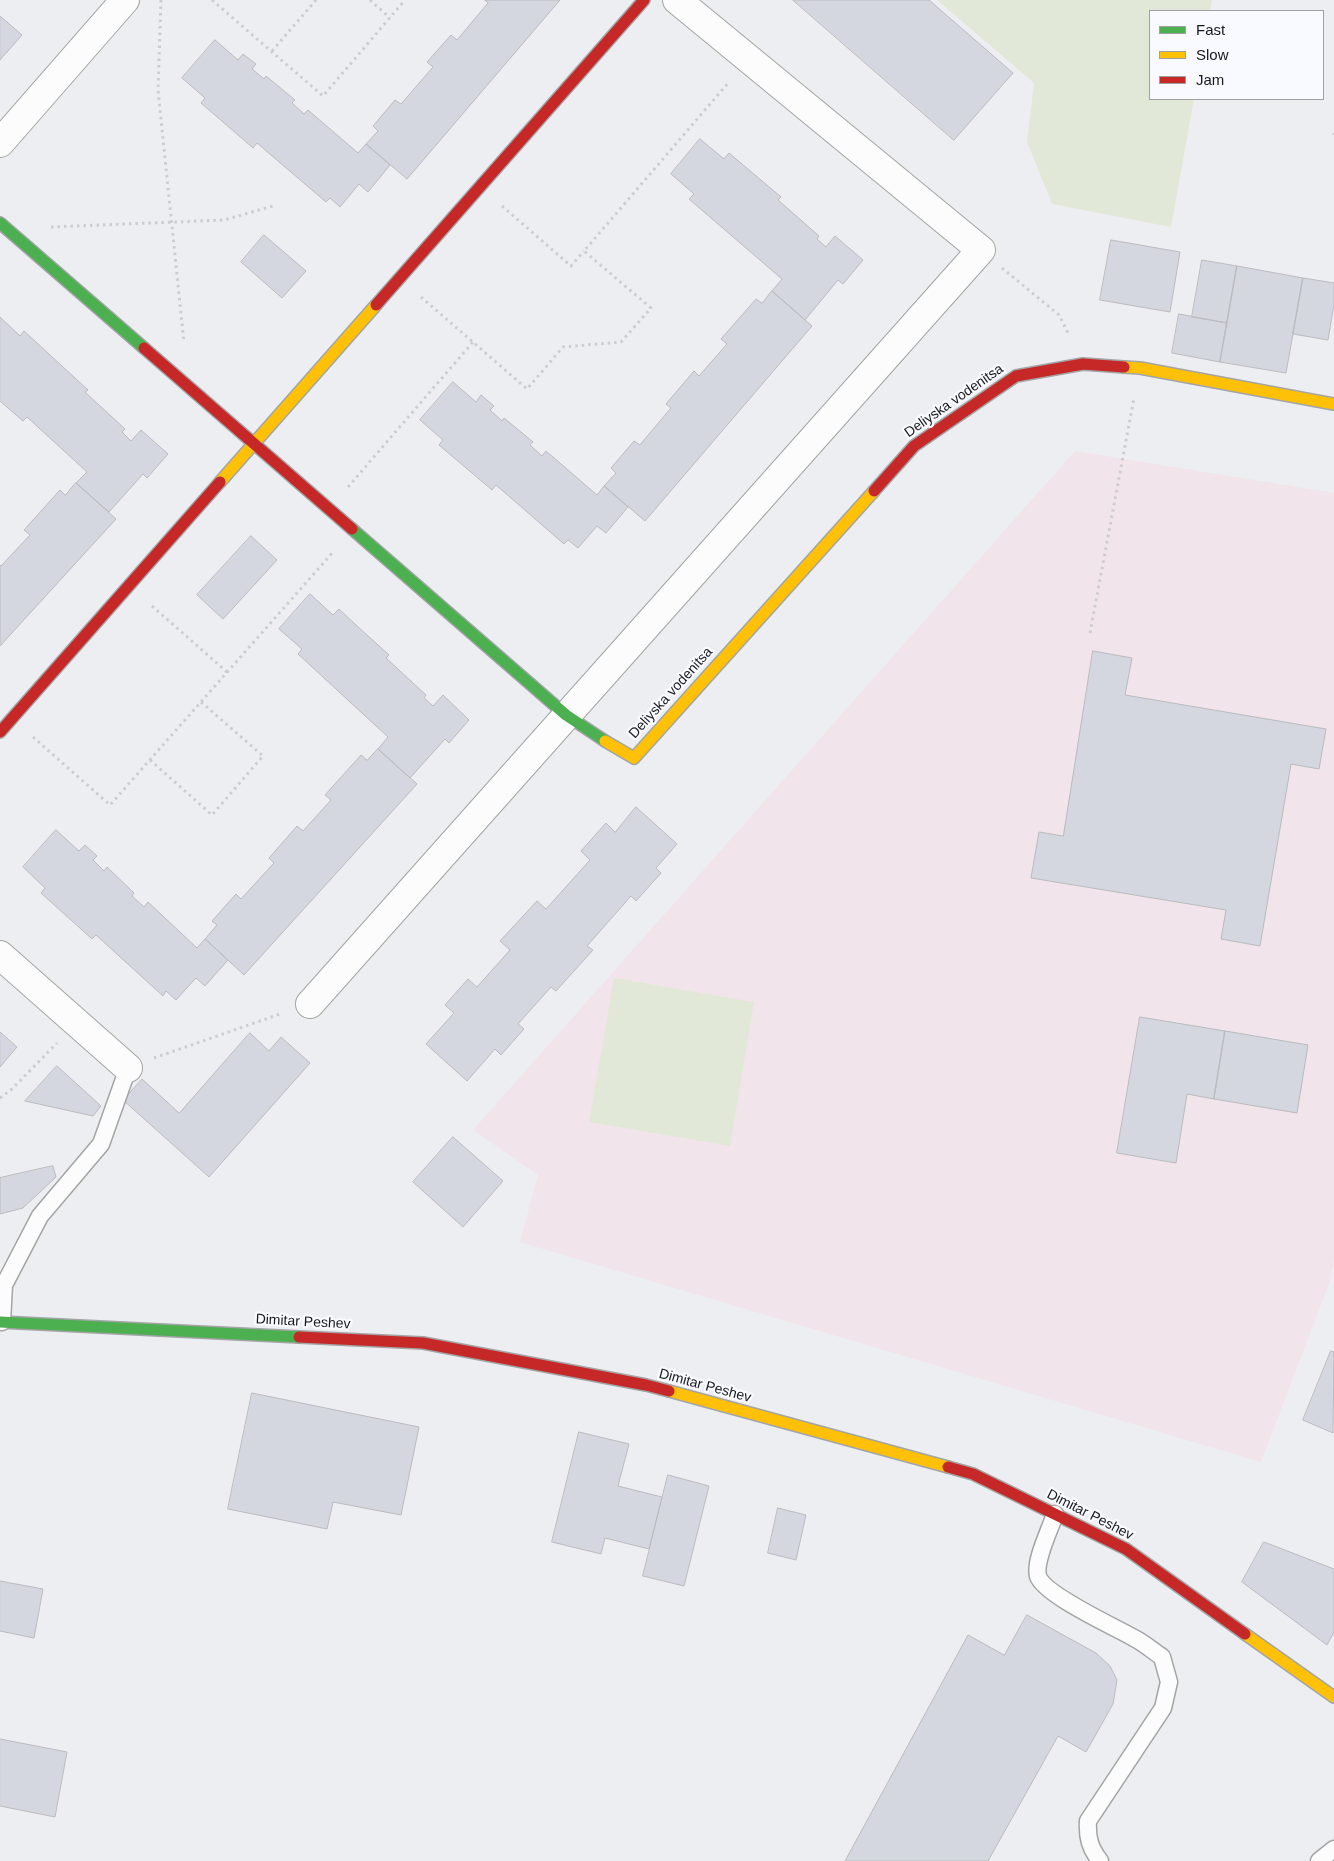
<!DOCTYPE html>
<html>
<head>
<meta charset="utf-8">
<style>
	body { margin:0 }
	#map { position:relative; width:1334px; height:1861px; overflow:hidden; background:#edeef1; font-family:Helvetica,sans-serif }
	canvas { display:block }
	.legend { position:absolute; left:1149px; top:10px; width:175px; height:90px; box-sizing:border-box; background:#f9faff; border:1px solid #9fa0a4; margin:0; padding:6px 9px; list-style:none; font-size:15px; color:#191a1c }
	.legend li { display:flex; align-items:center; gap:10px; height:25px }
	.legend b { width:25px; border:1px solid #9fa0a4 }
</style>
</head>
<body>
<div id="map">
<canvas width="1334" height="1861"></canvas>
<ul class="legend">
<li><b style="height:6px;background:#4caf50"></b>Fast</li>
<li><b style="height:6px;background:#ffc107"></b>Slow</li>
<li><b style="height:6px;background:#c62828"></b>Jam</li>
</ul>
</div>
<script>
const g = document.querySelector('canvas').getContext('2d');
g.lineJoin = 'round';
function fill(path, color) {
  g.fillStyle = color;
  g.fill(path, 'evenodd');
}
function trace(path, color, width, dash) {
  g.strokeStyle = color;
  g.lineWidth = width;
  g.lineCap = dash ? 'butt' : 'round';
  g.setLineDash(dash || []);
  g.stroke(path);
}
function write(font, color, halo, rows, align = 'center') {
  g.font = font + ' Helvetica,sans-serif';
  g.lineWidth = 4.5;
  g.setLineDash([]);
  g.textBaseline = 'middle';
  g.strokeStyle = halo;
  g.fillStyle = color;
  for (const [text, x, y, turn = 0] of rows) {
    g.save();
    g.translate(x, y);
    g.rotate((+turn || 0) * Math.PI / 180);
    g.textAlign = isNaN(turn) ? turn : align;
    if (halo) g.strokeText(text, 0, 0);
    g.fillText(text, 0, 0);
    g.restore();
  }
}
const education = new Path2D(`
	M1075,451L1334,493V1260L1330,1281L1261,1462L520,1242L538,1175L473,1130Z`);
const green = new Path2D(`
	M937,0H1212L1210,11H1150V99H1194L1171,227L1052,204L1027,142L1034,83Z
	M614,978L754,1002L730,1146L589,1122Z`);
const building = new Path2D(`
	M485,0H560L407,179L366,144L378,131L373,126L395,100L401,104L433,67L427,62L451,35L457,40L488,3Z
	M793,0H929L1013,73L954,140Z
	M0,16L22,35L0,60Z
	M215,40L238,60L243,54L256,64L252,69L264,79L266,76L295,100L292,103L304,114L308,110L358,153L366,144L390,165L368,192L359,184L340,207L330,198L326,202L257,143L253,148L201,103L205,98L182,78Z
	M700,139L724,159L729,153L781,197L778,200L819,236L817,239L826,247L835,236L863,260L843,284L838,280L805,320L772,291L782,279L689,199L694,194L671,174Z
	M264,235L306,271L282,298L241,262Z
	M1111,240L1180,252L1170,312L1100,300Z
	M1202,260L1237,266L1227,323L1192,317Z
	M1237,266L1303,278L1286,373L1220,362Z
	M1303,278L1334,283V304L1328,340L1293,334Z
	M772,291L812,326L645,521L604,486L616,473L611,468L634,441L640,445L644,440L671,408L666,404L694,371L699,376L727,344L721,339L756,299L762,303Z
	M1179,314L1227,323L1220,362L1172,353Z
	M0,317L20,336L24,331L88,390L85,392L125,429L122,432L131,441L141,430L168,454L147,478L143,474L109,512L76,483L87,472L27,417L23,421L0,401Z
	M453,382L476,402L481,395L494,406L490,410L502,421L504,418L533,442L530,445L542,456L546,451L597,495L604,486L628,507L606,533L597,526L578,548L568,540L564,544L496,485L492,490L439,445L443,440L420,420Z
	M76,483L116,519L0,646V565L1,566L30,535L24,530L60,490L65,495Z
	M251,536L277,560L223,619L197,595Z
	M310,594L333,615L339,609L356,625L389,655L386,658L426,695L424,698L433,706L443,695L469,720L449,743L445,739L410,778L378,749L388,737L298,654L302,649L279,629Z
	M1093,651L1132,658L1125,695L1326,729L1319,769L1291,764L1260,946L1221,939L1226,910L1031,878L1039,832L1063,836Z
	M378,749L417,784L244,975L205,939L217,925L212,921L236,894L241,899L274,863L269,858L297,826L303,831L331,800L325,795L361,755L367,760Z
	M636,807L677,844L656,868L661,873L636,901L631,896L587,946L593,950L556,991L551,987L518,1024L524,1029L501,1055L495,1049L467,1081L426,1044L454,1013L445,1005L468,979L477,987L510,950L500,941L537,901L546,909L590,860L581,851L606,823L615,832Z
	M56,830L79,851L85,845L97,856L93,860L104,871L107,867L134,893L132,896L144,907L148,902L197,948L205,939L228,960L205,986L196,978L176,1000L166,991L163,996L96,935L92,939L41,893L45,888L23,867Z
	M1140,1017L1225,1031L1214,1099L1187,1094L1176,1163L1117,1153Z
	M1225,1031L1308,1045L1297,1113L1214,1099Z
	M0,1032L17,1047L0,1067Z
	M250,1033L269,1051L281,1037L310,1063L209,1177L123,1100L142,1079L179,1113Z
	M57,1066L101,1106L93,1116L25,1101Z
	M453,1137L503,1181L463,1227L413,1182Z
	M53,1166L56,1177L23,1208L0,1214V1178Z
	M1331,1351L1334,1352L1333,1433L1303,1420Z
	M252,1393L419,1427L401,1515L333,1502L327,1529L228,1509Z
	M579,1432L629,1444L618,1486L662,1497L649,1549L605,1538L601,1554L552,1542Z
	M668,1475L709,1486L684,1586L643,1576Z
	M778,1508L806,1515L796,1560L768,1553Z
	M1264,1542L1334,1569V1632L1327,1645L1242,1582Z
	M0,1581L43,1589L34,1638L0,1631Z
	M1027,1615L1096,1653L1110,1666L1117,1680L1113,1704L1086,1752L1058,1736L988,1861H845L968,1635L1004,1655Z
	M0,1739L67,1752L55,1817L0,1806Z`);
const path = new Path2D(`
	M161,0L158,90L184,343
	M212,0L323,96L405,0
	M370,0L390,18
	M272,51L316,0
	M1334,133V135
	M502,206L571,266L584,251
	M51,227L224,220L273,206
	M1002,268L1059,315L1069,335
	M421,297L527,389L563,347L621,342L651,308L584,251L729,82
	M348,487L473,342
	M152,606L227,672
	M1090,633L1134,398
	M33,737L110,805L334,551
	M150,760L212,815L263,756L201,702
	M154,1058L283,1013
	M0,1098L12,1089L57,1043`);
const lane = new Path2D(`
	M2,1322L4,1285L40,1216L101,1144L128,1068
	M1055,1514C1050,1530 1034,1561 1038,1576C1044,1595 1115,1627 1134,1638C1144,1643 1153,1651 1162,1657L1169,1682L1163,1708L1088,1821C1087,1838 1090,1848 1100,1861
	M1319,1861L1334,1849`);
const street = new Path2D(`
	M0,143L125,0
	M0,955L128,1068
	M310,1004L981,250L677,0`);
const fast = new Path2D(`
	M0,223L144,348
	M352,529L566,715L605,741
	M0,1322L299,1337`);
const slow = new Path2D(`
	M1124,367L1140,368L1334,404
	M220,482L376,305
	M605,741L634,758L874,491
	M669,1391L948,1467
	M1245,1634L1334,1697`);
const jam = new Path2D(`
	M376,305L644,0
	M144,348L352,529
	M874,491L914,446L1016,376L1083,364L1124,367
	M0,732L220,482
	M299,1337L423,1343L646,1385L669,1391
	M948,1467L973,1474L1126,1549L1245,1634`);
const streetNames = [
	["Deliyska vodenitsa",954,401,-35],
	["Deliyska vodenitsa",671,693,-48],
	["Dimitar Peshev",303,1322,3],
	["Dimitar Peshev",705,1386,15],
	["Dimitar Peshev",1090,1515,27]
];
fill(education, '#f1e4eb');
fill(green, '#e2e8d7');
fill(building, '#d5d7e0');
trace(building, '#babbbd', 1);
trace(lane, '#a3a4a6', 19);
trace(street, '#a3a4a6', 30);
trace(fast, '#a3a4a6', 14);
trace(slow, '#a3a4a6', 14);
trace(jam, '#a3a4a6', 14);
trace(path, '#cdcdcf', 3, [2.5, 4]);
trace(lane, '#fcfcfd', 16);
trace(street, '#fcfcfd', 28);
trace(fast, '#4caf50', 11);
trace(slow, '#ffc107', 11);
trace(jam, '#c62828', 11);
write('14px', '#191a1c', '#f9faff', streetNames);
</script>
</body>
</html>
